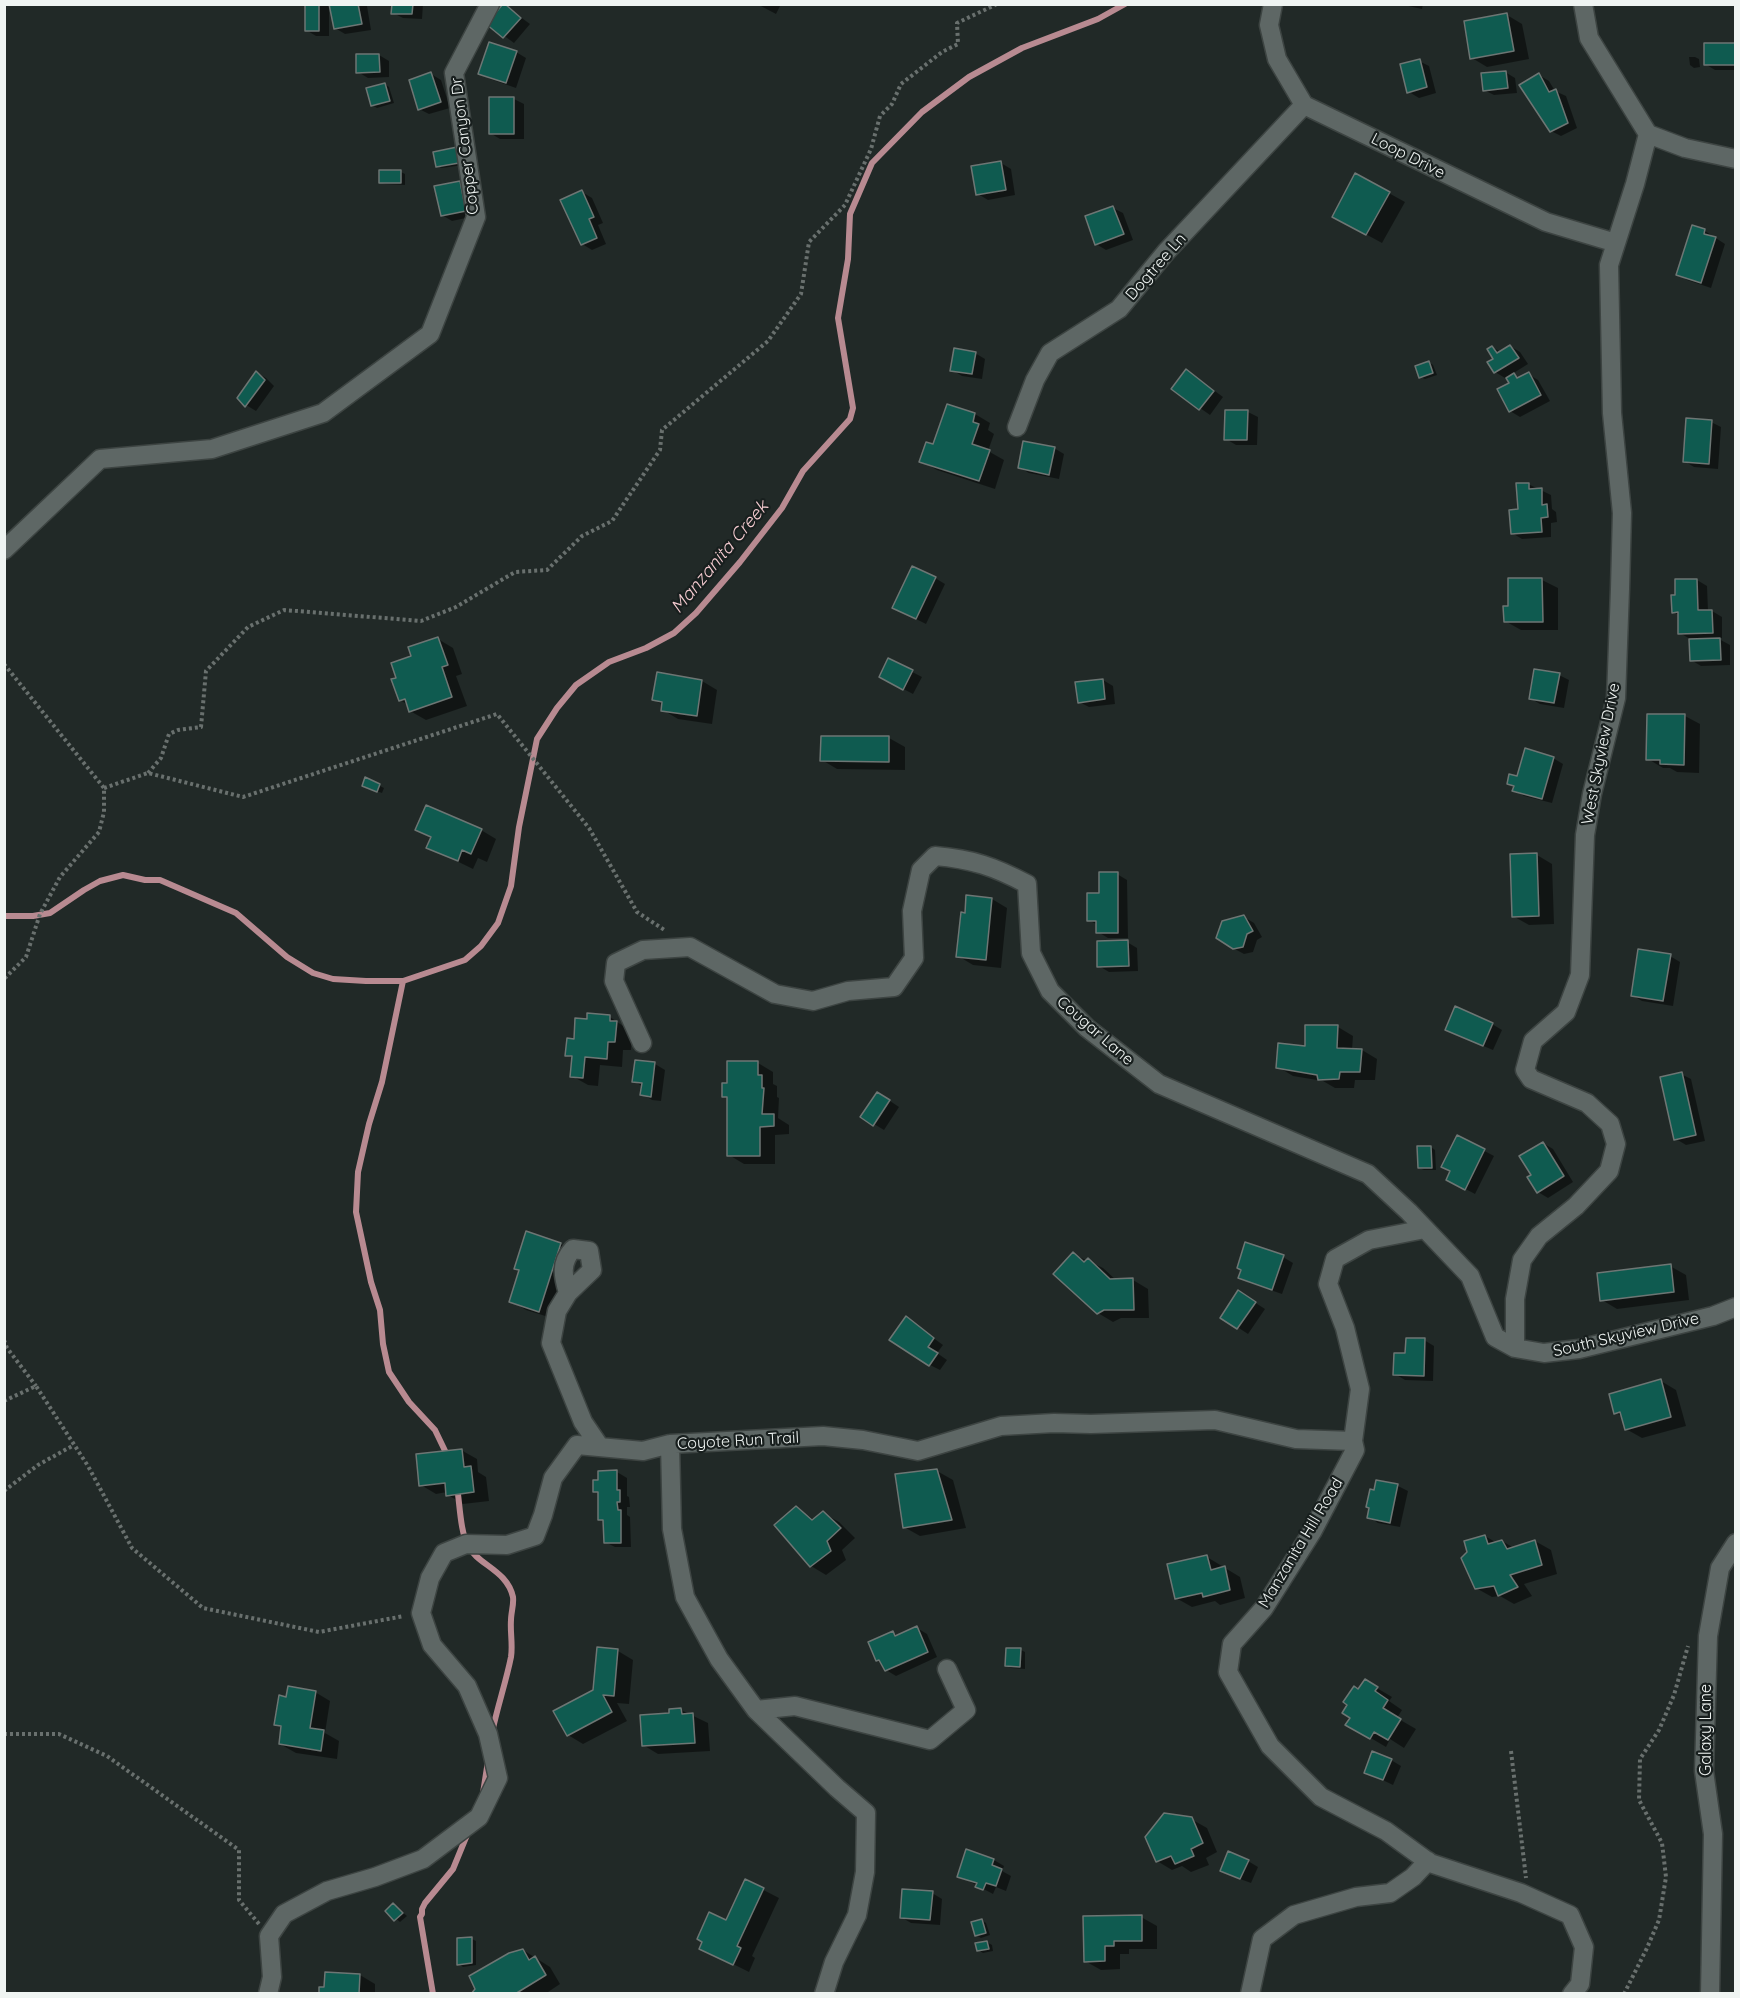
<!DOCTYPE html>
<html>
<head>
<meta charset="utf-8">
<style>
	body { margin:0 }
	#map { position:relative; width:1740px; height:1998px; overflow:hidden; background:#212927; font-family:Quicksand,sans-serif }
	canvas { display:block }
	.frame { position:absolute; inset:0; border:6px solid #eff4f2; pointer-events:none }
</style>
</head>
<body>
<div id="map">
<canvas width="1740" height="1998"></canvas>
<div class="frame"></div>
</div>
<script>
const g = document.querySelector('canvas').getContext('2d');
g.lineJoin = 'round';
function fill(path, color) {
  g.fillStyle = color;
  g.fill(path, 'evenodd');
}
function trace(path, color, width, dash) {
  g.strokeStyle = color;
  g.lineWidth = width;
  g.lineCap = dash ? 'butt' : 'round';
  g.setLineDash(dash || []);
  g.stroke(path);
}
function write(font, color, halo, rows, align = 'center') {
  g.font = font + ' Quicksand,sans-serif';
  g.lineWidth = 4.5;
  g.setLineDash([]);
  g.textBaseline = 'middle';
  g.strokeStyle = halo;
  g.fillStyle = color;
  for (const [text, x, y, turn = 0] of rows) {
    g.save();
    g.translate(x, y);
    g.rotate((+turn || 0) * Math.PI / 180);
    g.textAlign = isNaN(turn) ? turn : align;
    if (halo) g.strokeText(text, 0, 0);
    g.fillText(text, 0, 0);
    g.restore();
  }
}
const shadow = new Path2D(`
	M306,4H326L329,6V36H316L306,30Z
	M334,4H364L367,6L371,30L345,34L335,28Z
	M393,4H423L422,19L403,18L393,13Z
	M757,4H781L776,14Z
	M1399,4H1423L1422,9Z
	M504,5L530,24L514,43L488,24Z
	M1507,15L1522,24L1529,59L1487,67L1472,58Z
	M1736,44V70H1715L1705,64Z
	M516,52L526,58L516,88L490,79L480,73Z
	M379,55L389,61V77L368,78L358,72Z
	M1689,57H1695L1699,59L1700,67L1694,68L1690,65Z
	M1419,61L1429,66L1436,93L1419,98L1409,92Z
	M1505,72L1515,78L1517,93L1494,95L1484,90Z
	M431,74L441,80L450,108L429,114L419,109Z
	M1539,75L1549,81L1555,91L1566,96L1577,128L1561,136L1551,131Z
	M385,84L389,87L394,103L377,108L372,105Z
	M514,99L524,104V139H500L490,133Z
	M435,153L463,165L442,168L437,166Z
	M1001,163L1011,169L1015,195L988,200L978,194Z
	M401,172L405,174V185L385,184L380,182Z
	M1356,175L1405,202L1382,243L1349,225Z
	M459,182L469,188L475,216L452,221L442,215Z
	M582,192L592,198L603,223L598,225L606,244L592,250L582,244Z
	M1113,208L1123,213L1133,240L1106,250L1096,244Z
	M1705,231L1725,244L1711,288L1687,280L1678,274Z
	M1510,346L1520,352L1528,364L1512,374L1520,378L1528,374L1538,380L1550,401L1520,417L1510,411L1511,384L1507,376L1505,378L1495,372L1492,347L1501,352Z
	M975,353L985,359L982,379L962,376L952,370Z
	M1429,362L1433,365L1437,375L1425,379L1420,377Z
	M257,373L266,378L274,386L256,411L246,405L239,398Z
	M1196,377L1223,397L1210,415L1173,389Z
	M1248,412L1258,417L1257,445H1236L1226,439Z
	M975,414L990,423L988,430L994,434L988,451L1004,460L995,489L937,470L921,461L934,446Z
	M1711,422L1721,427L1718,469L1694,467L1684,461Z
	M1054,448L1064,454L1059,479L1029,473L1020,468Z
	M1528,484L1551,495L1552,509L1556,512L1557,522L1551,523V537L1522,539L1512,533Z
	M935,578L945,584L926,624L904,613Z
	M1509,580H1542L1558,588V630H1521L1505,621L1510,607Z
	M1697,580L1707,586L1708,611H1712L1722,617V638H1717L1730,645V665L1701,666L1691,660L1690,639L1680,633L1679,615L1673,612L1677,596V581Z
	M438,639L453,648L462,674L456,676L467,706L426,720L410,711L408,705L400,700L398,679L413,657Z
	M889,660L922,677L913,694L890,682Z
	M1559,675L1569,680L1564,708L1540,704L1530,698Z
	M1103,680L1113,686L1115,704L1089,707L1079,702Z
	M702,681L717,690L712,724L678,719L663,710V705L654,700Z
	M1685,716L1700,724L1699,773L1677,772L1670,768H1663L1648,759Z
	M822,737L889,738L905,747V770L837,769L822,760Z
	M1553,758L1563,764L1552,803L1524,796L1514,790L1515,787L1509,783Z
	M366,779L384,788L382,793L368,788Z
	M417,830H481L496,839L487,862L478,858L473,869L428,847L432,838Z
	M1537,855L1552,864L1554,924L1529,925L1513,916Z
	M1117,874L1127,880L1128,938H1108L1098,932V925L1088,920L1101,895Z
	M992,899L1007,908L1001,968L973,965L958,956L966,914Z
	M1244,917L1254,923L1262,937L1257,940L1253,952L1244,954L1233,948Z
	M1127,942L1137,948L1138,971L1109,972L1099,966Z
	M1670,956L1680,962L1673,1006L1642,1001L1632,995Z
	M610,1017L632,1032L631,1050H623L622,1067L600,1065L598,1086L588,1085L572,1076L574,1059L567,1055L588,1021Z
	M1492,1024L1502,1030L1493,1050L1457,1035Z
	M1307,1026L1338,1027L1353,1036L1352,1050H1362L1377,1059L1375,1080H1355L1354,1088H1335L1323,1081L1293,1076L1278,1067L1307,1048Z
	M636,1061L655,1064L665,1070L661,1101L652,1100L642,1094L643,1087L634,1081Z
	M758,1063L773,1072V1084L777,1086V1097L779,1098L778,1118L789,1125V1134L775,1135V1164H744L729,1155L728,1099L723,1096L728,1084Z
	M1681,1074L1691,1079L1705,1141L1686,1145L1676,1139Z
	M887,1099L899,1107L884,1130L874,1124Z
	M1458,1137L1494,1156L1475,1194L1458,1185L1452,1171Z
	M1543,1143L1553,1149L1573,1182L1548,1198L1538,1192L1533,1175Z
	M1431,1147L1435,1150L1436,1170H1424L1419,1168Z
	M527,1233L561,1244L576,1253L555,1319L526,1310L511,1301L521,1271Z
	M1073,1254L1103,1268L1116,1280H1133L1148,1289L1149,1318H1121L1113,1322L1098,1313Z
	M1283,1257L1293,1263L1282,1294L1250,1283L1240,1278Z
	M1670,1266L1686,1275L1689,1300L1617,1309L1602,1300Z
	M1248,1298L1265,1309L1248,1334L1222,1317Z
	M906,1318L943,1345L937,1353L947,1360L940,1370L930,1365Z
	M1424,1340L1434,1346L1433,1381L1405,1380L1395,1374L1407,1355Z
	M1661,1381L1676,1390L1686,1426L1642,1438L1626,1429L1623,1417L1616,1413Z
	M461,1450L477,1459L478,1472L486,1477L489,1501L463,1504L448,1495L447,1492L436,1494L421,1485Z
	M937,1471L953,1480L966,1528L920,1536L904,1527Z
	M617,1472L627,1478V1496L629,1497L630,1507H627V1515L630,1517L631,1547H615L605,1542V1522L600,1519V1494L595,1491Z
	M1378,1481L1398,1486L1408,1491L1400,1527L1378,1523L1369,1517Z
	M796,1508L815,1520L823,1513L839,1522L855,1538L842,1550L846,1560L826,1575L811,1566Z
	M1485,1536L1497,1543L1502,1541L1514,1548L1535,1541L1551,1550L1557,1574L1524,1584L1532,1596L1514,1604L1500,1596L1492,1597L1476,1588Z
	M1207,1557L1240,1577L1245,1598L1220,1605L1215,1601L1192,1607L1176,1598Z
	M917,1628L927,1634L937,1657L896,1676L886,1670L883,1663L877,1660L893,1633L899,1636Z
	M1021,1650L1025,1652V1669L1011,1668L1006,1666Z
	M618,1651L633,1660L629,1704L617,1703L627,1721L583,1744L568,1735Z
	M1365,1681L1392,1697L1389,1701L1402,1710L1397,1718L1416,1729L1404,1748L1390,1739L1386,1747L1347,1724L1352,1717L1359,1690Z
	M315,1692L330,1701L325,1733L339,1741L337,1759L296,1753L280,1744L283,1728L276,1724L287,1698Z
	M681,1710L708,1723L710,1751L658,1754L643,1745L670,1715Z
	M1391,1760L1401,1766L1393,1785L1366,1772Z
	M1191,1819L1207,1828L1217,1852L1206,1858L1209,1865L1191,1872L1182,1866L1172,1870L1157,1861Z
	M967,1851L994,1860L1004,1866L1002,1871L1011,1876L1006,1891L996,1887L993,1894L959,1876Z
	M1248,1861L1258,1867L1251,1883L1232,1876Z
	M746,1881L779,1898L752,1956L755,1958L749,1972L701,1948L727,1922Z
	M932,1893L942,1899L940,1925L911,1923L901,1917Z
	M394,1905L407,1916L400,1922L387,1911Z
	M1141,1917L1157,1926V1949H1129V1954H1120V1969L1101,1970L1085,1961Z
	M982,1920L986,1923L990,1935L981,1938L976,1935Z
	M472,1939L476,1941V1965L463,1967L459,1964Z
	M987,1942L992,1945L993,1951L983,1953L978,1950Z
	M523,1950L550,1967L560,1984L545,1994H473Z
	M360,1975L375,1984V1994H320Z`);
const stream = new Path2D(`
	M4,916H33L50,913L84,890L100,881L123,875L145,880H160L236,913L287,957L313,973L333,979L366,981H403L465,960L481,946L498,923L511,886L519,827L537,739L557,708L576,685L609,662L646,648L674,633L696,613L740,562L782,508L803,471L850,419L853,408L838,318L848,259L850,214L872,163L922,112L969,77L1022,48L1098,19L1125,4
	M403,981L382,1082L369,1124L358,1172L356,1212L371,1282L380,1310L383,1344L389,1372L409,1402L435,1430L448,1457
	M457,1487C460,1505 460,1530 468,1546C478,1565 507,1570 513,1597C514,1604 511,1613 511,1620C510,1632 513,1645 511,1657C506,1682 497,1708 492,1733
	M483,1793L488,1761
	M433,1994L420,1917L422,1914V1909L425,1903L453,1869L469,1830`);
const building = new Path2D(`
	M305,4H319V31H305Z
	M329,4H358L362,24L334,29Z
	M392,4H413L412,14H391Z
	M503,4H505L521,18L503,38L486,24Z
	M1507,13L1514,51L1470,59L1464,21Z
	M489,42L517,51L506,83L478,74Z
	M1704,43H1736V65H1704Z
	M356,54H379L380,72L356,73Z
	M1420,59L1427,87L1407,93L1400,64Z
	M1506,71L1508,88L1483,91L1481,73Z
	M431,72L441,102L418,110L409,80Z
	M1539,73L1549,92L1556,89L1568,123L1550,132L1519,85Z
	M385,83L390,101L371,106L366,88Z
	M489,97H514V134H489Z
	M457,147L459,163L436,167L433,152Z
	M1001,161L1006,190L976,195L971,166Z
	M379,170H401V183H379Z
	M1355,173L1390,192L1366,235L1332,217Z
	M460,181L466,211L441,216L434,186Z
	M582,190L594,217L589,219L597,238L581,245L560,200Z
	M1113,206L1124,234L1095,245L1085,216Z
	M1692,225L1705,229L1704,234L1716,237L1701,283L1676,275Z
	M1510,345L1519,358L1494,373L1487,362L1493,359L1487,349L1492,346L1497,353Z
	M954,348L976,352L972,374L950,371Z
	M1429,361L1433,373L1419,378L1415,366Z
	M1186,369L1214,391L1199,410L1171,389Z
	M256,371L265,380L245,407L237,398Z
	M1529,372L1541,395L1509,412L1497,389L1509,383L1506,378L1514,373L1517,378Z
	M947,404L975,413L973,422L979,424L972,444L990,450L979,481L919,462L926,442L933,444Z
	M1225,410H1248L1247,440H1224Z
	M1686,418L1712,420L1709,464L1683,462Z
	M1023,441L1055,447L1049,475L1018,468Z
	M1516,483H1529V489L1542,488V505L1547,504L1548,517L1541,518L1542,532L1511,534L1509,510L1518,509Z
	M912,566L936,577L916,619L892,608Z
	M1508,578H1542L1543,622H1504L1503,606H1508Z
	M1675,579H1697L1698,610H1712L1713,633L1678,634V612L1672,613L1671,595H1675Z
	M438,637L448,665L442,667L452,697L409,712L405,699L399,701L391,679L396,678L391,663L411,656L408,647Z
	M1720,638L1721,660L1690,661L1689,639Z
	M888,658L913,670L903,690L879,677Z
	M1534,669L1560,673L1554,703L1529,699Z
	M657,672L702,680L697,716L661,711L662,702L652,700Z
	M1103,679L1105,699L1078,703L1075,682Z
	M1647,714H1685L1684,765L1660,764V760H1646Z
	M821,736H889V762L820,761Z
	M1525,748L1554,757L1542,799L1512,791L1514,786L1507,784L1509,774L1517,776Z
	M365,777L380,784L377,792L362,786Z
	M426,805L482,829L471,854L462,850L458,861L426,848L431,837L415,830Z
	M1537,853L1539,916L1512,917L1510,854Z
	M1099,872H1118V933H1096V921H1087V893H1099Z
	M966,895L992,898L986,960L956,957L961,912L965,913Z
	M1244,915L1253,931L1247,934L1243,947L1233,949L1216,938L1222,921Z
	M1128,940L1129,966L1097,967V941Z
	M1638,949L1671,954L1663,1001L1631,996Z
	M1455,1006L1493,1023L1483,1046L1445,1030Z
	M587,1013L610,1015V1021H617L615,1042H608L607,1059L585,1057L583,1078L570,1077L572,1056H565L567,1038L574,1039L575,1018L587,1019Z
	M1305,1025H1338L1337,1048L1362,1049L1360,1072H1340L1339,1079L1318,1080L1317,1075L1276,1068L1278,1043L1305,1046Z
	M635,1060L655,1062L651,1097L640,1095L642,1083L632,1082Z
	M727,1061H758V1075H762V1088H764L762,1114H774V1126L760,1127V1156H727V1097H722V1083H727Z
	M1682,1072L1696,1135L1674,1140L1660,1077Z
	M877,1092L890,1100L873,1126L860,1117Z
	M1457,1135L1485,1149L1465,1190L1446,1180L1450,1171L1441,1167Z
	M1543,1142L1564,1176L1537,1193L1527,1177L1531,1175L1519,1156Z
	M1417,1146H1431L1432,1168H1418Z
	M526,1231L561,1243L539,1312L509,1302L519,1270L514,1269Z
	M1245,1242L1284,1255L1272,1290L1238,1278L1241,1270L1237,1268Z
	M1073,1252L1084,1262L1088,1258L1110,1279L1133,1278L1134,1310H1104L1097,1314L1053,1274Z
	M1671,1264L1674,1292L1600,1301L1597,1273Z
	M1238,1290L1256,1302L1237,1329L1220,1318Z
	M906,1316L934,1338L928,1347L938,1353L929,1366L889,1340Z
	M1406,1338H1425L1424,1376L1393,1375L1394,1353H1405Z
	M1661,1379L1671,1417L1625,1430L1620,1412L1614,1414L1609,1394Z
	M462,1449L464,1467L471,1466L474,1492L446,1496L445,1483L419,1486L416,1454Z
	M937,1469L952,1520L903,1528L895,1474Z
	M617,1470V1490H620V1502H617L618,1510H621V1543H604L603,1520H598V1492H593V1480H598V1471Z
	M1376,1480L1398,1484L1390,1523L1367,1518L1369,1508L1366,1507L1370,1489L1374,1490Z
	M796,1506L812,1520L823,1511L841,1528L827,1541L831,1551L810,1567L774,1525Z
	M1485,1535L1488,1544L1502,1540L1507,1549L1535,1540L1542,1565L1510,1575L1518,1587L1498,1596L1494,1586L1475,1589L1461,1558L1467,1552L1464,1541Z
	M1207,1555L1211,1570L1225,1566L1230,1590L1203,1597L1202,1593L1175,1599L1167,1564Z
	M917,1626L928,1652L885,1671L879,1660L876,1661L868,1642L893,1631L895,1636Z
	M597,1647L618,1649L614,1696L603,1695L612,1712L567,1736L553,1711L593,1690Z
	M1006,1648H1021L1020,1667L1005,1666Z
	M1365,1679L1378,1687L1375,1691L1388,1700L1383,1708L1401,1719L1388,1740L1374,1732L1370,1739L1345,1725L1350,1718L1342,1713L1347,1705L1343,1702L1354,1686L1358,1689Z
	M288,1686L316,1691L310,1728L324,1730L321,1751L279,1744L281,1726L274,1725L279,1695L286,1697Z
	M681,1708L682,1714L693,1713L695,1743L642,1746L640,1715L669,1713V1709Z
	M1372,1751L1392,1759L1383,1780L1364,1773Z
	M1164,1813L1192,1817L1203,1843L1191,1849L1194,1856L1175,1864L1171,1856L1156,1862L1145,1837Z
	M966,1849L994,1859L992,1865L1002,1869L996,1886L986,1883L983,1890L975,1887L977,1883L957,1877Z
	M1228,1851L1249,1860L1240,1879L1220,1871Z
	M745,1879L764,1888L737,1946L741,1948L733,1965L699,1949L702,1942L697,1939L709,1912L726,1920Z
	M902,1889L933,1891L930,1920L900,1918Z
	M393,1903L403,1913L394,1921L385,1911Z
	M1142,1915V1941H1114V1946H1105V1961L1084,1962L1083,1916Z
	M982,1919L986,1933L975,1936L971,1922Z
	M472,1937V1963L457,1965V1938Z
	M987,1941L989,1949L977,1951L975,1943Z
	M523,1949L529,1960L535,1956L546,1975L515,1994H471L475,1989L469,1976L509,1953Z
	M325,1972L360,1974L359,1994H319V1987H324Z`);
const path = new Path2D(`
	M4,664L104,788V812L99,832L60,877L40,914L26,957L4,979
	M148,773L161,758L169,734L178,730L201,727L206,671L248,627L284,610L421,621L456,607L515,572L547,570L582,536L612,521L660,450L662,430L768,341L801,294L809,242L845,205L871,149L880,116L892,104L901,84L942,52L958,44L957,23L997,4
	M104,788L148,773L243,797L497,714L589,828L637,912L666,931
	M4,1340L7,1348L36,1386
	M4,1401L36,1386L88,1466L132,1548L203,1608L319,1632L404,1616
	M4,1491L38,1465L74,1445
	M4,1734H59L107,1756L239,1850V1900L259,1924
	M1511,1751L1526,1878
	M1624,1994L1647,1948L1659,1920L1666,1877L1662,1843L1639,1800L1640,1759L1659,1730L1674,1695L1688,1646`);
const street = new Path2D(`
	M1273,4L1269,25L1277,59L1304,105L1546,222L1616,243
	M1648,134L1685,148L1736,159
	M1017,427L1035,380L1050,353L1119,309L1166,252L1304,105
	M4,550L100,459L212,449L323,413L430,334L476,217L454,73L490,4
	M642,1043L614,981L616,963L643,950L690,947L775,994L813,1001L848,991L894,987L914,958L912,911L921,870L935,856C972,859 995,867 1027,884L1031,953L1050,991L1087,1028L1159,1084L1368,1174L1409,1212L1470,1276L1495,1337L1515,1348L1544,1353L1579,1349L1713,1316L1736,1307
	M1425,1229L1369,1240L1335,1259L1328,1284L1345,1328L1360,1389L1353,1441L1355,1450L1312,1532L1264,1608L1232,1644L1228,1672L1270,1746L1321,1797L1386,1831L1430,1863L1521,1893L1570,1915L1584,1947L1580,1984L1572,1994
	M568,1293C563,1276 560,1263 573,1249L589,1251L592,1270L568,1293L557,1311L551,1343L583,1422L600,1447
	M1515,1348V1299L1522,1260L1539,1236L1576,1206L1609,1171L1616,1144L1610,1124L1587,1103L1531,1079L1525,1070L1533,1041L1566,1012L1580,975L1585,835L1592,794L1616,698L1620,589L1622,513L1612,413L1609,265L1635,184L1648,134L1589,38L1583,4
	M756,1710L795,1706L930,1740L966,1710L947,1669
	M268,1994L272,1977L269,1936L284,1914L327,1891L375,1877L423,1859L479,1817L498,1778L488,1734L467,1686L432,1645L421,1613L430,1578L444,1553L466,1544L507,1545L535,1536L543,1515L553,1478L577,1445L643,1451L670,1444
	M824,1994L834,1962L857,1915L865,1872L866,1813L837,1788L756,1710L719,1659L685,1597L672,1529L670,1444L823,1436L863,1440L918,1451L1001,1426L1054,1423L1091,1424L1215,1420L1296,1439L1353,1441
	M1250,1994L1262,1939L1294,1915L1356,1897L1390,1893L1413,1877L1428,1861
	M1710,1994L1713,1834L1704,1771L1708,1636L1720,1568L1736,1543`);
const streetNames = [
	["Copper Canyon Dr",465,146,-97],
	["Loop Drive",1408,156,27],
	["Dogtree Ln",1156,267,-49],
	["West Skyview Drive",1601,754,-79],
	["Cougar Lane",1095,1031,41],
	["South Skyview Drive",1626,1335,-13],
	["Coyote Run Trail",738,1441,-3],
	["Manzanita Hill Road",1301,1543,-59],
	["Galaxy Lane",1706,1730,-90]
];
const waterNames = [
	["Manzanita Creek",720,557,-50]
];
fill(shadow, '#0007');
trace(stream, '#b88a91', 6);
fill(building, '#0f5b50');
trace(building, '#6d7674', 1.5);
trace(street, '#3d4442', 21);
trace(path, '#69706e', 4, [3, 3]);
trace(street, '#5e6765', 18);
write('16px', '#eff4f2', '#181f1e', streetNames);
write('italic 18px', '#f7cdd2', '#181f1e', waterNames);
</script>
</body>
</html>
